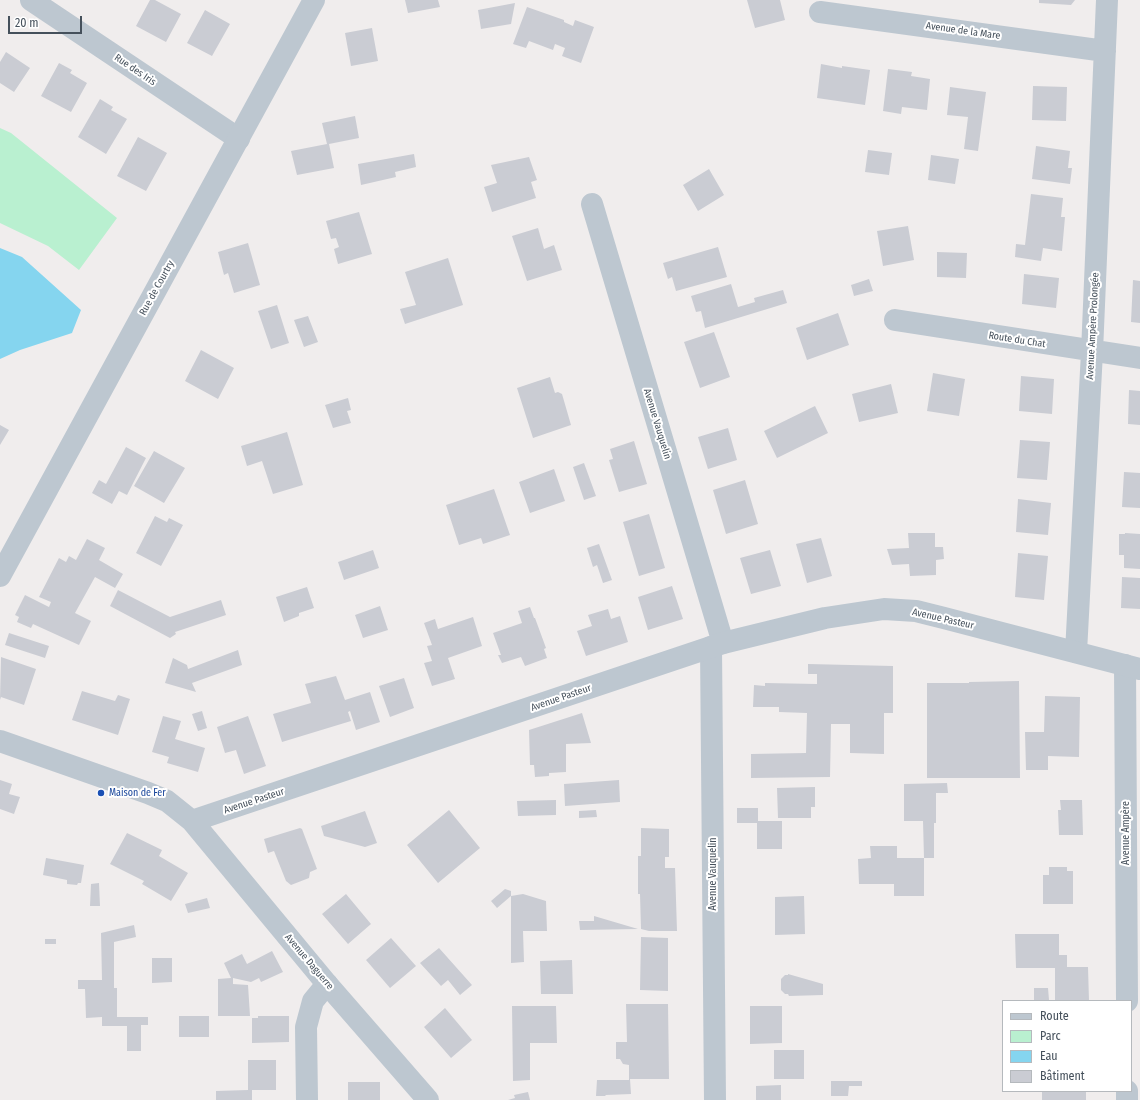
<!DOCTYPE html>
<html>
<head>
<meta charset="utf-8">
<style>
	body { margin:0 }
	#map { position:relative; width:1140px; height:1100px; overflow:hidden; background:#f0eded; font-family:"Fira Sans Condensed",sans-serif }
	canvas { display:block }
	.legend { position:absolute; left:1002px; top:1000px; width:130px; height:92px; box-sizing:border-box; background:#fff; border:1px solid #b5b9bd; margin:0; padding:5px 7px; list-style:none; font-size:12px; color:#45505b }
	.legend li { display:flex; align-items:center; gap:8px; height:20px }
	.legend b { width:20px; border:1px solid #b5b9bd }
	.scale { position:absolute; left:8px; top:16px; width:74px; height:18px; box-sizing:border-box; border:2px solid #45505b; border-top:0; padding-left:5px; font-size:12px; line-height:14px; white-space:nowrap; color:#45505b; -webkit-text-stroke:3px #fff; paint-order:stroke }
</style>
</head>
<body>
<div id="map">
<canvas width="1140" height="1100"></canvas>
<ul class="legend">
<li><b style="height:5px;background:#bdc7d0"></b>Route</li>
<li><b style="height:11px;background:#b9f0d0"></b>Parc</li>
<li><b style="height:11px;background:#85d5ef"></b>Eau</li>
<li><b style="height:11px;background:#caccd3"></b>Bâtiment</li>
</ul>
<div class="scale">20 m</div>
</div>
<script>
const g = document.querySelector('canvas').getContext('2d');
g.lineJoin = 'round';
function fill(path, color) {
  g.fillStyle = color;
  g.fill(path, 'evenodd');
}
function trace(path, color, width, dash) {
  g.strokeStyle = color;
  g.lineWidth = width;
  g.lineCap = dash ? 'butt' : 'round';
  g.setLineDash(dash || []);
  g.stroke(path);
}
function write(font, color, halo, rows, align = 'center') {
  g.font = font + ' "Fira Sans Condensed",sans-serif';
  g.lineWidth = 4;
  g.setLineDash([]);
  g.textBaseline = 'middle';
  g.strokeStyle = halo;
  g.fillStyle = color;
  for (const [text, x, y, turn = 0] of rows) {
    g.save();
    g.translate(x, y);
    g.rotate((+turn || 0) * Math.PI / 180);
    g.textAlign = isNaN(turn) ? turn : align;
    if (halo) g.strokeText(text, 0, 0);
    g.fillText(text, 0, 0);
    g.restore();
  }
}
const green = new Path2D(`
	M0,128L11,133L117,218L79,270L48,246L0,223Z`);
const water = new Path2D(`
	M0,248L22,257L81,310L72,333L20,350L0,359Z`);
const building = new Path2D(`
	M150,0H155L181,14L166,42L136,26Z
	M405,0H438L440,7L408,13Z
	M747,0H780L785,20L755,28Z
	M1039,0H1075L1071,5L1039,3Z
	M515,3L511,24L481,29L478,10Z
	M527,7L564,20V22L573,26L575,20L594,27L581,63L562,56L565,48L555,44L553,50L529,41L526,48L513,44Z
	M205,10L230,24L212,56L187,43Z
	M372,28L378,61L351,66L345,33Z
	M6,52L30,68L14,92L0,83V62Z
	M59,63L72,70L70,73L87,83L71,112L41,96Z
	M821,64L842,68V66L870,70L865,105L817,98Z
	M888,69L912,72L911,76L930,79L927,110L902,107L901,114L883,111Z
	M1033,86L1067,87L1066,121L1032,120Z
	M950,87L986,92L978,151L964,149L968,117L947,115Z
	M100,99L113,107L111,110L127,119L106,154L78,137Z
	M355,116L359,138L329,144L334,168L297,175L291,151L327,144L322,123Z
	M138,137L167,153L146,191L117,176Z
	M1036,146L1070,151L1068,168H1072L1070,184L1032,179Z
	M868,150L892,153L889,175L865,172Z
	M414,154L416,167L395,172L396,177L361,185L358,164Z
	M931,155L959,159L955,184L928,180Z
	M529,157L537,180L531,182L536,198L492,212L484,187L497,183L491,165Z
	M709,169L724,195L698,211L683,185Z
	M1031,194L1063,198L1061,217H1065L1062,251L1043,248L1041,261L1015,257L1016,244L1025,245Z
	M359,212L372,254L338,264L334,249L339,247L336,238L331,239L326,221Z
	M908,226L914,260L883,266L877,231Z
	M538,228L544,249L554,245L562,270L527,281L512,236Z
	M248,243L260,285L234,293L228,273L224,275L218,252Z
	M718,247L727,277L676,291L672,277L668,279L663,263Z
	M937,252L967,253L966,278L937,277Z
	M448,258L463,305L405,324L400,309L416,305L405,272Z
	M1024,274L1059,278L1056,308L1022,304Z
	M869,279L873,291L854,296L851,285Z
	M1133,280L1140,281V323L1131,322Z
	M731,284L738,307L755,302L754,298L783,290L787,303L705,328L701,311L696,312L691,296Z
	M277,305L289,343L271,349L258,311Z
	M838,313L849,345L807,360L796,328Z
	M308,316L318,342L304,347L294,320Z
	M714,332L730,377L700,388L684,342Z
	M201,350L234,368L218,399L185,381Z
	M933,373L965,379L959,416L927,411Z
	M1021,376L1054,379L1052,414L1019,411Z
	M550,377L555,393L558,392L562,394L571,425L533,438L517,388Z
	M891,384L898,413L859,422L852,394Z
	M1129,390L1140,391V425L1128,424Z
	M348,398L351,410L347,411L351,423L333,428L325,405Z
	M815,406L828,433L777,458L764,431Z
	M0,425L9,430L0,445Z
	M728,428L737,460L708,469L698,437Z
	M287,432L303,485L273,494L262,461L247,466L241,446Z
	M1020,440L1050,442L1047,480L1017,478Z
	M634,441L647,484L619,492L609,460L613,459L610,449Z
	M126,447L146,458L127,495L119,491L112,504L92,493L99,480L106,484Z
	M154,451L185,468L164,503L134,486Z
	M584,463L596,496L584,500L573,467Z
	M554,469L565,501L530,513L519,482Z
	M1124,472L1140,473V508L1122,507Z
	M745,480L758,524L726,534L713,490Z
	M494,489L510,535L483,544L481,538L459,545L446,505Z
	M1018,499L1051,503L1048,535L1016,532Z
	M649,514L665,568L639,576L623,522Z
	M155,516L167,522L169,518L183,525L161,566L136,553Z
	M908,533H935V547H943L944,559L936,560V575L910,576L909,564L892,565L887,549L909,548Z
	M1125,533L1140,534V569L1124,568V555H1119V534H1125Z
	M821,538L832,576L807,583L796,544Z
	M87,539L105,548L99,560L123,574L115,588L95,577L75,613L91,621L79,645L33,624L31,628L17,622L19,617L15,615L25,595L49,607L51,602L39,597L59,558L66,562L69,556L76,560Z
	M599,544L612,580L603,583L597,565L593,567L587,548Z
	M373,550L379,568L344,580L338,562Z
	M770,550L781,586L751,594L740,558Z
	M1018,553L1048,556L1044,600L1015,597Z
	M1122,577L1140,578V609L1121,608Z
	M672,586L683,619L648,630L638,597Z
	M307,587L314,608L299,613V616L284,622L276,597Z
	M118,590L170,617L221,600L226,615L175,632L176,634L170,638L110,606Z
	M380,606L388,630L363,638L355,615Z
	M530,607L534,618H535L546,648L544,649L547,658L525,666L521,657L502,663L498,655H501L493,633L522,623L518,611Z
	M608,609L611,619L620,616L628,642L586,656L577,631L592,626L588,615Z
	M473,617L482,646L448,658L455,679L432,686L424,663L432,661L427,646L432,645L424,623L435,619L438,629Z
	M9,633L49,646L45,658L5,645Z
	M238,650L242,665L192,683L196,692L165,683L173,658L187,665L188,669Z
	M1,657L36,669L24,705L1,697L0,700Z
	M808,664L893,666V713H884V754L850,753V724H831L830,777L751,778V754L806,753L807,713L779,712V707H753L754,685L765,686V683L817,684V674H808Z
	M336,676L345,700L370,692L380,722L356,730L350,711L348,712L351,721L282,742L273,714L311,703L305,684Z
	M404,678L414,708L390,717L379,686Z
	M1019,681L1020,778H927V683H969V682Z
	M82,691L115,701L118,695L130,699L118,735L72,720Z
	M1045,696L1080,697L1079,757L1048,756V770H1026L1025,732H1044Z
	M202,711L207,728L198,731L192,714Z
	M582,713L591,743L566,744V772L549,773V776L535,777L534,765H530L529,730Z
	M163,716L181,721L175,739L205,748L198,772L167,763L169,757L152,752Z
	M248,716L266,766L244,774L236,750L225,753L217,727Z
	M0,780L12,784L9,794L20,797L14,814L0,809Z
	M619,780L620,802L565,806L564,784Z
	M947,783L948,793H936V823H934V858H924L923,821H904V784Z
	M815,787V807H811V818H778L777,788Z
	M556,800V815L518,816L517,801Z
	M1060,800H1082L1083,835H1059L1058,810H1061Z
	M737,808H758V821H782V849H757V823H737Z
	M449,810L480,848L438,883L407,845Z
	M596,810L597,817L579,818V811Z
	M365,811L377,843L365,847L324,836L321,826Z
	M300,828L302,829L317,869L310,872L309,878L291,885L286,881L274,851L268,853L264,839Z
	M641,828L669,829V857H665V868H675L677,931H649L641,929L640,894H638V856H641Z
	M127,833L162,850L159,856L188,873L171,901L142,884L144,881L110,864Z
	M870,846H897V858H924V896H894V884H859L858,859L871,858Z
	M46,858L84,865L81,883H78L77,885L67,884V880L43,875Z
	M1049,867H1067V871H1073V904H1043V875H1049Z
	M99,883L100,906H90L91,884Z
	M505,889L511,891V896L523,894L546,901L547,931H523L524,962L511,963V896L497,908L491,901Z
	M346,894L371,924L348,944L322,914Z
	M804,896L805,934L775,935V897Z
	M207,898L210,908L188,913L185,904Z
	M594,916L638,929L580,930L579,921H594Z
	M134,925L136,937L114,942V988H117V1017H148V1025H141V1051H127V1026H102V1017L86,1018L85,989H78V980H102L101,933Z
	M1015,934H1059V955H1067V967H1088L1089,1001H1055V968H1016Z
	M641,937L668,938V991L640,990Z
	M391,938L416,966L390,988L366,960Z
	M45,939H56V944H45Z
	M439,948L472,985L460,995L448,980L441,986L420,963Z
	M272,951L283,972L261,982L259,978L251,982L233,978V984L248,985L250,1016H218V979L231,978L224,963L242,954L247,964Z
	M152,958H172V982L152,983Z
	M572,960L573,994H541L540,961Z
	M788,974L823,984V995L789,996L788,994H785L781,990V979L785,975H788Z
	M1034,988H1048L1049,1000H1034Z
	M626,1004H668L669,1079H630L631,1094L606,1095L605,1096H596L597,1080H629V1065L623,1064L620,1059H616V1042H627Z
	M512,1006H556L557,1043H530V1080L513,1081Z
	M750,1006H782V1043L750,1044Z
	M445,1008L472,1040L451,1058L424,1027Z
	M179,1016H209V1037H179Z
	M258,1016H289V1042L252,1043V1018H258Z
	M774,1050H804V1079H774Z
	M248,1060H276V1090H252V1100H216V1091L248,1090Z
	M831,1081H862V1086H849L848,1096H831Z
	M348,1082H380V1100H348Z
	M781,1085V1100H756V1086Z
	M1042,1091H1086V1100H1042Z
	M528,1092L530,1100H508L515,1098L514,1095Z`);
const minor = new Path2D(`
	M31,0L239,139
	M820,12L1105,51
	M592,204L723,643
	M895,320L1140,358
	M711,647L715,1100
	M1076,652L1092,352L1107,0
	M1125,665L1127,1001
	M1127,1091V1100
	M307,1100L306,1027L313,1001L327,984`);
const tertiary = new Path2D(`
	M0,576L314,0
	M0,741L148,793L167,801L192,821L327,984L428,1100
	M192,821L723,643L825,618L884,609L916,611L944,618L1140,669`);
const markers = [
	[101,793,4,"#1a4fb4"]
];
const streetNames = [
	["Avenue de la Mare",963,31,8],
	["Rue des Iris",135,70,34],
	["Rue de Courtry",157,288,-61],
	["Avenue Ampère Prolongée",1093,326,-87],
	["Route du Chat",1017,340,9],
	["Avenue Vauquelin",657,424,73],
	["Avenue Pasteur",943,619,13],
	["Avenue Pasteur",561,698,-19],
	["Avenue Pasteur",254,801,-18],
	["Avenue Ampère",1126,833,-90],
	["Avenue Vauquelin",713,874,-90],
	["Avenue Daguerre",309,962,50]
];
const transitNames = [
	["Maison de Fer",109,793]
];
fill(green, '#b9f0d0');
fill(water, '#85d5ef');
fill(building, '#caccd3');
trace(minor, '#bdc7d0', 22);
trace(tertiary, '#bdc7d0', 22);
for (const [x, y, r, color] of markers) {
  const dot = new Path2D();
  dot.arc(x, y, r, 0, 2 * Math.PI);
  g.fillStyle = color;
  g.fill(dot);
  trace(dot, '#fff', 1.5);
}
write('10px', '#45505b', '#fff', streetNames);
write('10px', '#164399', '#fff', transitNames, 'left');
</script>
</body>
</html>
